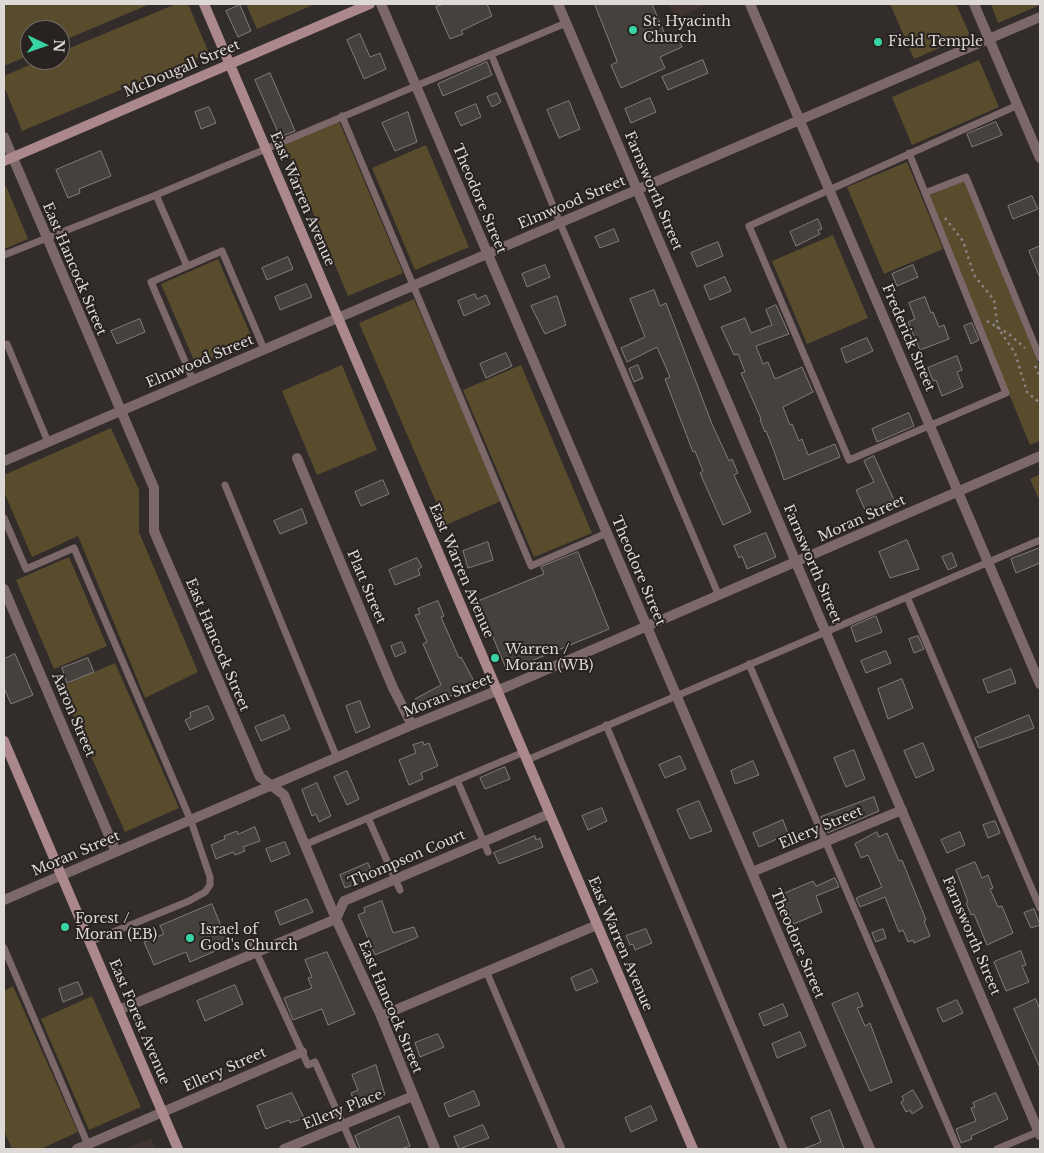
<!DOCTYPE html>
<html>
<head>
<meta charset="utf-8">
<style>
	body { margin:0 }
	#map { position:relative; width:1044px; height:1153px; overflow:hidden; background:#322c2a; font-family:"Libre Baskerville",serif }
	canvas { display:block }
	.frame { position:absolute; inset:0; border:5px solid #ddd9d7; pointer-events:none }
	.north { position:absolute; left:20px; top:20px; width:50px; height:50px; box-sizing:border-box; background:#282220; border:1px solid #706b69; border-radius:50%; rotate:93deg; font-size:14px; font-weight:700; line-height:20px; text-align:center; color:#ddd9d7 }
	.north::after { content:''; display:block; margin:auto; width:18px; height:22px; background:#39d4a5; clip-path:polygon(50% 0,100% 100%,50% 72%,0 100%) }
</style>
</head>
<body>
<div id="map">
<canvas width="1044" height="1153"></canvas>
<div class="frame"></div>
<div class="north">N</div>
</div>
<script>
const g = document.querySelector('canvas').getContext('2d');
g.lineJoin = 'round';
function fill(path, color) {
  g.fillStyle = color;
  g.fill(path, 'evenodd');
}
function trace(path, color, width, dash) {
  g.strokeStyle = color;
  g.lineWidth = width;
  g.lineCap = dash ? 'butt' : 'round';
  g.setLineDash(dash || []);
  g.stroke(path);
}
function write(font, color, halo, rows, align = 'center') {
  g.font = font + ' "Libre Baskerville",serif';
  g.lineWidth = 4;
  g.setLineDash([]);
  g.textBaseline = 'middle';
  g.strokeStyle = halo;
  g.fillStyle = color;
  for (const [text, x, y, turn = 0] of rows) {
    g.save();
    g.translate(x, y);
    g.rotate((+turn || 0) * Math.PI / 180);
    g.textAlign = isNaN(turn) ? turn : align;
    if (halo) g.strokeText(text, 0, 0);
    g.fillText(text, 0, 0);
    g.restore();
  }
}
const built = new Path2D(`
	M669,4H709L676,18Z
	M151,1138L155,1149H125Z`);
const green = new Path2D(`
	M4,4H150L60,42V30H30V55L4,66Z
	M176,4H188L209,53L22,131L4,86V76L41,60H60V52Z
	M246,4H315L257,29Z
	M890,4H956L970,35L914,59Z
	M991,4H1040V5L998,23Z
	M979,60L999,107L912,145L892,97Z
	M339,121L403,273L348,296L284,144Z
	M426,145L469,247L415,270L372,168Z
	M907,162L943,249L884,274L847,187Z
	M964,181L1040,367V441L1030,445L928,196Z
	M4,186H6L28,239L4,249Z
	M833,235L868,318L807,344L772,261Z
	M218,259L253,340L196,365L161,284Z
	M414,299L501,501L446,525L359,323Z
	M342,365L377,450L317,475L282,391Z
	M521,365L592,533L534,557L463,390Z
	M111,428L139,490V532L198,672L145,698L78,536L32,557L4,492V475Z
	M1040,474V502L1030,479Z
	M69,557L107,646L54,669L16,580Z
	M115,663L179,808L125,832L60,687Z
	M13,986L78,1132L41,1149H12L4,1131V991Z
	M92,996L141,1107L89,1130L41,1019Z`);
const building = new Path2D(`
	M444,4H487L492,16L461,31L463,34L450,39L436,7Z
	M595,4H652L667,39L677,34L682,47L660,57L665,68L621,88L611,65L617,62Z
	M240,5L251,31L238,37L226,11Z
	M360,34L370,57L380,53L386,69L364,79L347,40Z
	M703,60L708,73L668,90L662,77Z
	M487,62L492,75L443,96L438,84Z
	M270,73L295,131L280,137L255,80Z
	M497,93L501,102L492,107L487,97Z
	M650,98L656,112L631,123L625,109Z
	M569,101L580,129L559,138L547,110Z
	M476,104L481,117L461,126L455,113Z
	M209,107L216,123L201,129L195,112Z
	M408,112L417,142L395,151L382,123Z
	M996,122L1002,135L972,147L967,134Z
	M101,151L111,176L79,189L80,193L68,198L56,170Z
	M1032,196L1038,209L1013,219L1008,206Z
	M818,219L822,229L818,230L820,234L796,246L790,232Z
	M614,229L619,241L600,248L595,237Z
	M718,242L723,256L697,267L691,253Z
	M1040,246V278L1029,251Z
	M288,257L293,269L267,280L262,268Z
	M545,265L550,277L527,287L522,274Z
	M913,265L918,277L897,286L892,274Z
	M725,277L731,291L710,300L704,286Z
	M306,284L312,297L280,310L275,297Z
	M654,290L660,306L666,303L712,424L729,461L732,459L738,473L734,475L751,512L723,525L700,473L703,471L695,451L693,452L665,379L670,377L657,347L627,362L621,348L645,337L630,299Z
	M475,294L477,299L486,295L490,304L464,316L458,301Z
	M557,296L566,325L545,334L531,306Z
	M925,297L931,313L933,312L939,327L944,325L949,339L920,350L908,322L915,319L909,303Z
	M776,305L789,334L756,346L763,364L768,362L775,379L802,367L813,392L783,407L790,425L792,424L799,441L802,439L808,455L835,444L840,457L784,480L774,451L766,431L765,432L760,420L761,419L741,373L745,372L738,354L734,355L721,327L745,318L751,333L772,325L766,310Z
	M140,319L145,332L117,344L111,331Z
	M972,323L979,340L971,344L964,326Z
	M867,338L873,351L846,363L841,349Z
	M506,353L512,366L486,378L480,364Z
	M957,356L962,370L957,372L963,387L942,396L936,380L933,381L928,368Z
	M638,365L643,378L634,382L629,369Z
	M909,413L914,426L877,442L872,429Z
	M874,456L894,500L866,512L856,490L874,482L864,461Z
	M383,480L389,494L361,506L355,492Z
	M302,509L307,523L280,534L274,521Z
	M766,533L776,557L747,569L742,556L739,558L734,546Z
	M907,540L919,569L890,578L879,552Z
	M488,542L493,560L468,568L463,551Z
	M1040,548V563L1016,573L1011,559Z
	M578,552L609,629L507,671L478,601L544,574L541,567Z
	M952,553L957,566L948,570L942,557Z
	M417,558L422,567L418,569L420,575L395,585L389,570Z
	M438,601L444,616L441,617L459,658L461,657L476,685L420,709L415,699L441,685L423,644L427,642L415,615L420,614L418,609Z
	M876,616L882,632L856,642L851,627Z
	M918,636L924,649L914,653L909,639Z
	M402,642L406,652L395,657L391,646Z
	M886,651L891,663L866,673L861,661Z
	M15,654L33,695L11,704L4,688V659Z
	M88,658L94,672L67,683L62,668Z
	M1011,669L1016,683L988,693L983,680Z
	M902,679L913,708L888,719L878,689Z
	M360,701L370,727L356,733L346,706Z
	M208,706L214,719L190,730L185,720L191,717L190,713Z
	M284,715L290,729L261,741L255,727Z
	M1029,715L1034,728L979,748L975,738Z
	M423,742L424,745L429,743L438,766L421,773L423,779L409,785L399,760L416,753L413,745Z
	M923,743L934,770L916,778L904,751Z
	M854,750L865,779L846,787L834,758Z
	M680,756L686,769L665,778L659,765Z
	M753,761L759,775L735,784L731,771Z
	M505,767L510,779L485,789L480,778Z
	M347,771L359,799L347,805L334,777Z
	M317,783L331,816L319,822L316,814L312,816L302,790Z
	M874,797L879,811L828,833L821,817Z
	M699,801L712,831L690,839L677,810Z
	M602,808L607,821L588,830L582,816Z
	M783,820L788,834L759,847L753,833Z
	M995,821L1000,833L988,838L983,825Z
	M255,827L260,841L243,847L245,851L235,855L233,852L216,859L211,845L225,839L224,836L237,831L238,834Z
	M877,832L879,837L887,833L899,861L902,860L926,920L924,921L930,936L914,943L913,940L908,942L903,930L899,932L885,897L860,907L856,898L882,887L868,855L861,858L855,844Z
	M960,832L965,845L947,853L941,840Z
	M535,836L536,840L540,838L543,847L499,864L494,853Z
	M285,842L290,854L271,862L266,849Z
	M975,862L982,878L988,875L993,888L990,889L998,907L1002,906L1013,933L987,945L974,914L971,915L966,903L968,902L956,870Z
	M368,863L374,876L345,888L340,875Z
	M835,878L839,887L816,896L822,912L794,924L780,895L813,881L816,886Z
	M307,899L313,912L280,925L275,912Z
	M382,901L393,933L414,927L418,937L375,955L358,915L365,912L364,908Z
	M212,904L229,945L190,962L186,952L154,965L144,942L164,934L160,926Z
	M1034,909L1040,925L1031,928L1024,913Z
	M646,929L652,943L635,950L633,944L630,945L626,936Z
	M883,929L886,938L876,942L872,933Z
	M1021,951L1026,965L1022,966L1029,982L1006,991L994,962Z
	M327,952L355,1014L328,1025L322,1009L293,1020L284,998L312,988L308,978L312,977L305,960Z
	M592,969L598,982L576,991L571,978Z
	M78,982L83,994L63,1002L59,989Z
	M235,985L243,1004L205,1021L197,1001Z
	M858,993L863,1006L857,1008L865,1026L870,1023L892,1082L870,1091L832,1004Z
	M1036,999L1040,1010V1068L1014,1009Z
	M957,1000L963,1013L943,1022L937,1009Z
	M783,1004L788,1016L764,1026L759,1014Z
	M800,1032L806,1046L777,1058L772,1044Z
	M438,1034L444,1047L420,1057L415,1043Z
	M376,1065L385,1095L356,1106L351,1093L358,1090L352,1075Z
	M913,1090L923,1107L912,1114L910,1110L906,1112L901,1102L904,1100L902,1097Z
	M474,1091L480,1105L449,1117L444,1104Z
	M292,1093L304,1118L290,1123L289,1120L266,1129L257,1106Z
	M996,1093L1008,1119L971,1136L972,1139L961,1143L956,1129L976,1121L971,1108L975,1107L973,1103Z
	M651,1106L657,1120L631,1132L625,1118Z
	M830,1110L844,1149H803L821,1142L811,1118Z
	M399,1116L410,1146L401,1149H360L355,1136Z
	M483,1125L489,1138L459,1149L454,1137Z`);
const path = new Path2D(`
	M945,218L963,241L974,275L994,300L998,328L1015,353L1027,392L1040,403
	M987,321L1009,334L1025,348
	M1035,366L1040,377`);
const lane = new Path2D(`
	M491,54L560,223L719,596
	M342,116L531,566L607,533
	M909,153L1006,393L849,460L749,226L1018,105
	M925,193L966,177L1040,358
	M156,195L187,266
	M4,255L156,195L566,23
	M4,345L7,344L48,442
	M193,380L151,282L222,251L264,349
	M225,485L337,758
	M4,518L26,569L74,548L191,821L210,877V885L205,892L189,901L89,942
	M907,597L1040,908
	M749,664L958,1149
	M606,725L784,1149
	M527,760L1040,540
	M457,780L488,852
	M368,818L400,890
	M304,845L524,752
	M252,943L308,1065L315,1062L354,1149
	M4,948L88,1145
	M487,973L562,1149
	M997,1149L1040,1131`);
const street = new Path2D(`
	M381,4L870,1149
	M558,4L1040,1135
	M750,4L1040,684
	M974,4L1040,158
	M4,137L154,488V531L159,543L260,777L284,795L336,919L381,1016L435,1149
	M297,458L393,688L412,725
	M4,461L1040,17
	M4,589L116,852
	M752,872L902,810
	M4,900L412,725L511,685L1040,456
	M119,1010L336,919L344,901L549,814
	M381,1016L597,925
	M77,1149L302,1052
	M284,1149L413,1096`);
const secondary = new Path2D(`
	M204,4L693,1149
	M4,161L370,4
	M4,741L178,1149`);
const markers = [
	[633,30,5,"#39d4a5"],
	[878,42,5,"#39d4a5"],
	[495,658,5,"#39d4a5"],
	[65,927,5,"#39d4a5"],
	[190,938,5,"#39d4a5"]
];
const poiNames = [
	["St. Hyacinth",643,22],
	["Church",643,38],
	["Field Temple",888,42],
	["Warren /",505,650],
	["Moran (WB)",505,666],
	["Forest /",75,919],
	["Moran (EB)",75,935],
	["Israel of",200,930],
	["God's Church",200,946]
];
const streetNames = [
	["McDougall Street",182,69,-23],
	["Farnsworth Street",653,191,67],
	["East Warren Avenue",302,199,67],
	["Theodore Street",479,199,67],
	["Elmwood Street",572,203,-23],
	["East Hancock Street",74,269,67],
	["Frederick Street",908,338,67],
	["Elmwood Street",200,362,-23],
	["Moran Street",862,519,-24],
	["Farnsworth Street",812,564,67],
	["East Warren Avenue",461,571,67],
	["Theodore Street",638,571,67],
	["Platt Street",366,587,67],
	["East Hancock Street",217,645,67],
	["Moran Street",448,696,-22],
	["Aaron Street",73,715,67],
	["Ellery Street",821,828,-23],
	["Moran Street",76,854,-23],
	["Thompson Court",407,859,-23],
	["Farnsworth Street",971,936,67],
	["East Warren Avenue",620,944,67],
	["Theodore Street",797,944,67],
	["East Hancock Street",390,1007,67],
	["East Forest Avenue",139,1022,67],
	["Ellery Street",225,1070,-24],
	["Ellery Place",343,1110,-22]
];
fill(built, '#413430');
fill(green, '#584c2d');
fill(building, '#45413c');
trace(building, '#837d78', 1);
trace(path, '#898482', 2.5, [2.5, 4]);
trace(lane, '#7d6869', 7);
trace(street, '#7d6869', 10);
trace(secondary, '#ab888b', 10);
for (const [x, y, r, color] of markers) {
  const dot = new Path2D();
  dot.arc(x, y, r, 0, 2 * Math.PI);
  g.fillStyle = color;
  g.fill(dot);
  trace(dot, '#282220', 2);
}
write('14px', '#ddd9d7', '#282220', poiNames, 'left');
write('14px', '#ddd9d7', '#282220', streetNames);
</script>
</body>
</html>
